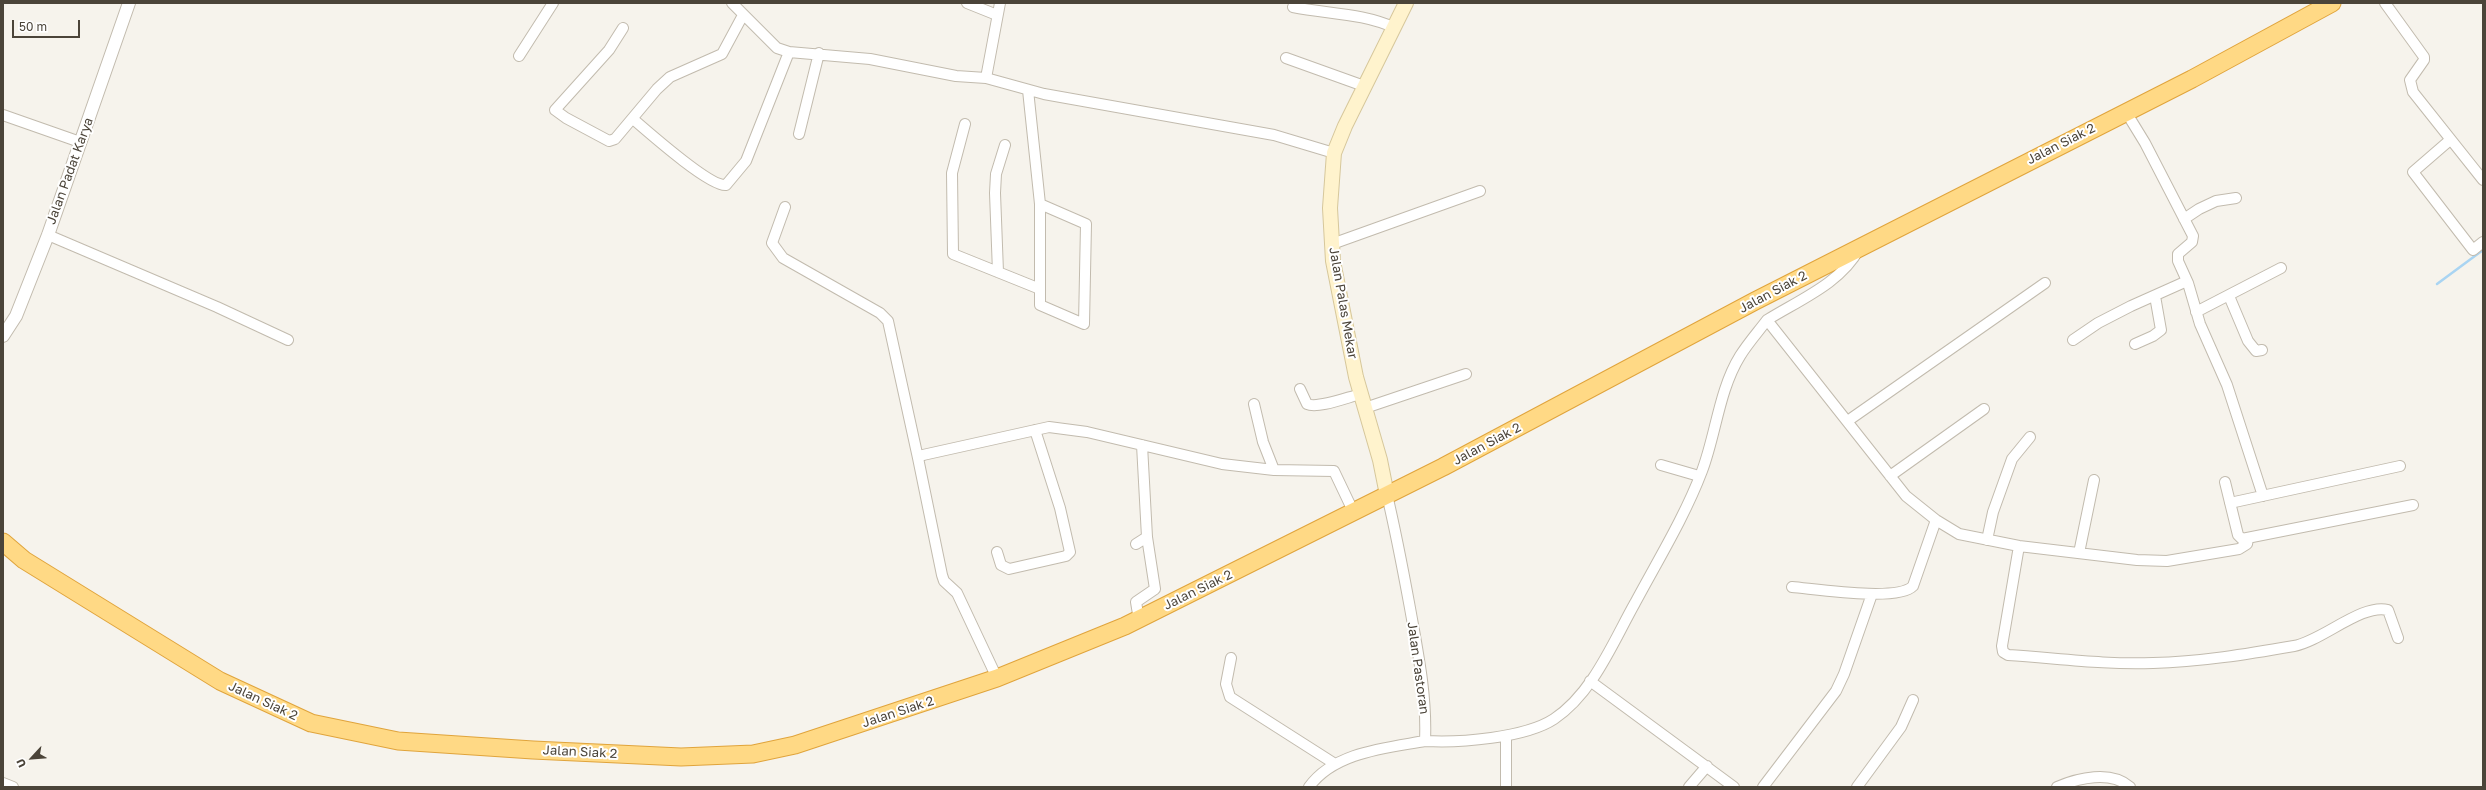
<!DOCTYPE html>
<html>
<head>
<meta charset="utf-8">
<style>
	body { margin:0 }
	#map { position:relative; width:2486px; height:790px; overflow:hidden; background:#f6f3ec; font-family:"Golos Text",sans-serif }
	canvas { display:block }
	.frame { position:absolute; inset:0; border:4px solid #4b4439; pointer-events:none }
	.north { position:absolute; left:12px; top:738px; width:40px; height:40px; -webkit-text-stroke:3px #fff; paint-order:stroke; rotate:244deg; font-size:11px; font-weight:700; line-height:16px; text-align:center; color:#4b4439 }
	.north::after { content:''; display:block; margin:auto; width:14px; height:18px; background:#4b4439; clip-path:polygon(50% 0,100% 100%,50% 72%,0 100%) }
	.scale { position:absolute; left:12px; top:20px; width:68px; height:18px; box-sizing:border-box; border:2px solid #4b4439; border-top:0; padding-left:5px; font-size:12px; line-height:14px; white-space:nowrap; color:#4b4439; -webkit-text-stroke:3px #fff; paint-order:stroke }
</style>
</head>
<body>
<div id="map">
<canvas width="2486" height="790"></canvas>
<div class="frame"></div>
<div class="north">U</div>
<div class="scale">50 m</div>
</div>
<script>
const g = document.querySelector('canvas').getContext('2d');
g.lineJoin = 'round';
function trace(path, color, width, dash) {
  g.strokeStyle = color;
  g.lineWidth = width;
  g.lineCap = dash ? 'butt' : 'round';
  g.setLineDash(dash || []);
  g.stroke(path);
}
function write(font, color, halo, rows, align = 'center') {
  g.font = font + ' "Golos Text",sans-serif';
  g.lineWidth = 4;
  g.setLineDash([]);
  g.textBaseline = 'middle';
  g.strokeStyle = halo;
  g.fillStyle = color;
  for (const [text, x, y, turn = 0] of rows) {
    g.save();
    g.translate(x, y);
    g.rotate((+turn || 0) * Math.PI / 180);
    g.textAlign = isNaN(turn) ? turn : align;
    if (halo) g.strokeText(text, 0, 0);
    g.fillText(text, 0, 0);
    g.restore();
  }
}
const stream = new Path2D(`
	M2437,284L2483,250`);
const minor = new Path2D(`
	M732,3L777,48L789,52L870,59L956,76L986,78L1044,94L1274,135L1334,153
	M967,3L997,15
	M2385,3L2424,57V60L2410,80L2413,92L2483,180
	M1293,7C1327,14 1363,13 1395,28
	M623,28L609,50L555,110L566,118L609,141L615,139L657,89L670,77L722,54L743,15
	M519,56L553,3
	M1286,58L1364,86
	M986,78L1000,3
	M2126,112L2145,143L2193,236L2192,242L2178,254V261L2188,283L2200,324L2227,385L2263,496
	M3,115L80,142
	M633,119C647,131 710,187 726,185L746,161L789,52
	M965,124L952,173L953,254L1040,289V204L1028,90
	M799,134L819,53
	M2450,140L2413,172L2473,250L2483,242
	M785,207L772,243L783,258L880,313L888,321L918,458
	M2184,219L2199,209L2216,201L2236,198
	M48,235L217,307L288,340
	M1332,244L1480,191
	M998,272L995,193L996,174L1005,145
	M1040,289V305L1084,324L1086,224L1040,204
	M2229,296L2248,341L2256,351L2262,350
	M2196,312L2281,268
	M1767,320C1799,300 1841,283 1859,249
	M2073,340L2098,323L2131,306L2187,281
	M2135,344L2153,336L2161,330L2155,296
	M1300,389L1307,404C1318,409 1348,397 1361,394
	M1254,404L1263,442L1274,470
	M1365,408L1466,374
	M1849,420L2045,283
	M1661,465L1699,476
	M1890,476L1984,409
	M2225,482L2238,535L2242,539L2413,505
	M2230,503L2400,466
	M1987,540L1993,512L2012,459L2030,437
	M1136,544L1147,537L1142,445
	M2019,546L2002,646L2003,652L2008,655C2056,658 2105,665 2153,663C2199,662 2248,654 2294,646C2322,641 2362,603 2388,610L2398,638
	M997,552L1001,565L1009,569L1066,556L1070,552L1060,508L1035,430
	M2079,553L2094,480
	M1792,587C1816,589 1898,602 1913,586L1936,520
	M1139,620L1136,602L1155,589L1147,537
	M1231,658L1226,684L1230,697L1335,764
	M997,678L957,593L944,581L942,575L918,458L923,455L1049,427L1087,432L1222,464L1274,470L1334,471L1354,513
	M1590,681L1734,787
	M1506,736V787
	M1425,741C1459,743 1525,738 1554,719C1593,693 1613,642 1635,603C1658,560 1685,516 1702,471C1716,434 1719,390 1740,356C1748,343 1758,332 1767,320L1906,496L1936,520L1959,534L2019,546L2137,560L2167,561L2239,549L2247,544L2248,539
	M3,783L13,787
	M1309,787C1334,752 1386,748 1425,741C1427,696 1418,653 1410,608C1403,570 1396,533 1387,495
	M1689,787L1707,766
	M1763,787L1836,691L1844,674L1872,594
	M1857,787L1901,727L1913,700
	M2057,787C2078,778 2111,770 2130,787`);
const tertiary = new Path2D(`
	M3,336L16,316L48,235L129,3`);
const secondary = new Path2D(`
	M1387,495L1380,460L1356,377L1333,261L1330,208L1334,153L1345,126L1406,3`);
const trunk = new Path2D(`
	M3,542L24,560L220,681L311,723L398,741L533,750L681,757L753,754L795,745L997,678L1125,626L1443,467L1755,301L2192,79L2332,3`);
const streetNames = [
	["Jalan Siak 2",2061,144,-27],
	["Jalan Padat Karya",70,171,-70],
	["Jalan Siak 2",1773,292,-28],
	["Jalan Palas Mekar",1343,303,80],
	["Jalan Siak 2",1487,444,-28],
	["Jalan Siak 2",1198,590,-26],
	["Jalan Pastoran",1418,668,82],
	["Jalan Siak 2",263,701,25],
	["Jalan Siak 2",898,712,-18],
	["Jalan Siak 2",580,752,3]
];
trace(stream, '#a9d4f2', 2.5);
trace(minor, '#c2bbae', 12);
trace(tertiary, '#c2bbae', 14);
trace(secondary, '#d6c79b', 16);
trace(trunk, '#e0a43c', 19);
trace(minor, '#fff', 10);
trace(tertiary, '#fff', 12);
trace(secondary, '#fff3cd', 14);
trace(trunk, '#ffd985', 17);
write('13px', '#4b4439', '#fff', streetNames);
</script>
</body>
</html>
